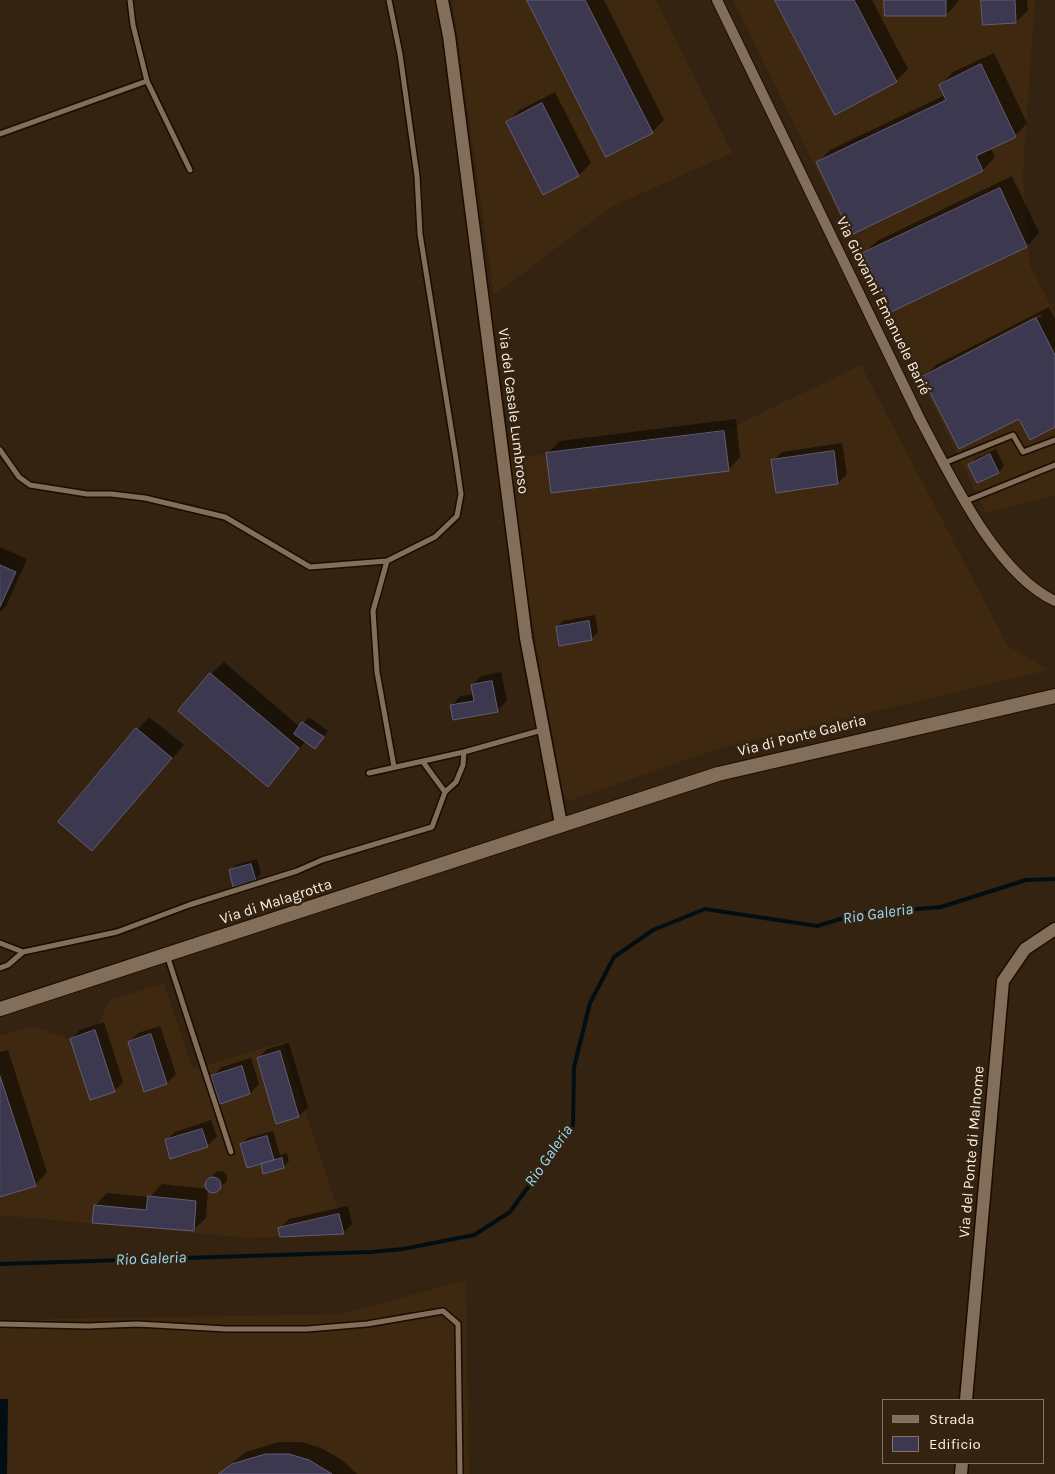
<!DOCTYPE html>
<html>
<head>
<meta charset="utf-8">
<style>
	body { margin:0 }
	#map { position:relative; width:1055px; height:1474px; overflow:hidden; background:#342310; font-family:Karla,sans-serif }
	canvas { display:block }
	.legend { position:absolute; left:882px; top:1399px; width:162px; height:65px; box-sizing:border-box; background:#342310; border:1px solid #837564; margin:0; padding:6px 9px; list-style:none; font-size:15px; color:#faefe3 }
	.legend li { display:flex; align-items:center; gap:10px; height:25px }
	.legend b { width:25px; border:1px solid #837564 }
</style>
</head>
<body>
<div id="map">
<canvas width="1055" height="1474"></canvas>
<ul class="legend">
<li><b style="height:6px;background:#826e59"></b>Strada</li>
<li><b style="height:14px;background:#3c384f"></b>Edificio</li>
</ul>
</div>
<script>
const g = document.querySelector('canvas').getContext('2d');
g.lineJoin = 'round';
function fill(path, color) {
  g.fillStyle = color;
  g.fill(path, 'evenodd');
}
function trace(path, color, width, dash) {
  g.strokeStyle = color;
  g.lineWidth = width;
  g.lineCap = dash ? 'butt' : 'round';
  g.setLineDash(dash || []);
  g.stroke(path);
}
function write(font, color, halo, rows, align = 'center') {
  g.font = font + ' Karla,sans-serif';
  g.lineWidth = 5;
  g.setLineDash([]);
  g.textBaseline = 'middle';
  g.strokeStyle = halo;
  g.fillStyle = color;
  for (const [text, x, y, turn = 0] of rows) {
    g.save();
    g.translate(x, y);
    g.rotate((+turn || 0) * Math.PI / 180);
    g.textAlign = isNaN(turn) ? turn : align;
    if (halo) g.strokeText(text, 0, 0);
    g.fillText(text, 0, 0);
    g.restore();
  }
}
const built = new Path2D(`
	M452,0H656L732,153L611,207L494,295Z
	M733,0H1035L1023,173L1030,266L1055,314V495L986,513Z
	M861,365L1008,646L1049,670L721,748L568,801L562,790L529,602L509,459L724,431Z
	M164,983L193,1069L283,1042L339,1214L344,1234L248,1238L10,1216L0,1217V1036L32,1026L70,1039L95,1030L110,1000Z
	M466,1280L469,1474H0V1320L342,1314Z`);
const water = new Path2D(`
	M0,1399H8L7,1474H0Z`);
const shadow = new Path2D(`
	M528,0H604L664,120L652,132Z
	M776,0H872L908,69L896,81Z
	M886,0H958V2L946,15Z
	M983,0H1027L1028,10L1016,22Z
	M994,53L1027,123L1015,136L990,147L995,157L983,170L851,233L818,162L830,150L945,95L941,85L953,72Z
	M555,92L591,163L579,175L544,193L507,122L520,110Z
	M1012,176L1039,233L1027,246L891,311L864,254L877,241Z
	M1049,307L1055,319V426L1019,417L924,377L936,365ZM1041,314L1042,316L937,371V368Z
	M736,419L740,457L728,470L548,453L560,441Z
	M842,443L847,474L838,483L773,461L782,452Z
	M996,449L1004,466L999,472L978,482L970,465L975,459Z
	M0,547L27,559L6,606L0,612Z
	M595,615L598,632L592,638L560,644L557,627L563,621Z
	M224,662L300,727L309,717L328,731L320,742L306,741L267,785L211,674Z
	M501,672L507,701L497,710L451,706L460,696L474,694L472,685L481,676Z
	M149,717L184,745L92,850L60,821Z
	M257,859L261,874L255,880L230,871L236,865Z
	M104,1022L123,1082L114,1091L71,1039L80,1030Z
	M160,1026L176,1074L167,1083L129,1042L138,1033Z
	M289,1043L308,1107L299,1116L258,1059L267,1049Z
	M8,1050L47,1172L35,1185L0,1195V1052Z
	M251,1058L259,1084L250,1093L221,1102L212,1077L222,1067Z
	M211,1120L217,1137L207,1146L166,1141L175,1132Z
	M273,1131L280,1155L287,1153L289,1161L283,1167L264,1172L261,1163L242,1144L247,1138Z
	M223,1171L227,1176V1181L214,1192L210,1191L207,1182L216,1172Z
	M162,1184L208,1189L206,1218L193,1230L95,1206L107,1193L150,1197Z
	M348,1206L352,1224L343,1233L280,1228L289,1219Z
	M279,1442H302L321,1448L342,1460L357,1474H218L246,1452Z`);
const stream = new Path2D(`
	M0,1264L371,1252L403,1249L474,1235L510,1212L573,1125L574,1067L590,1003L614,957L653,930L705,909L817,926L857,914L941,907L1026,880L1055,879`);
const building = new Path2D(`
	M527,0H585L653,133L606,157Z
	M775,0H854L897,82L835,115Z
	M884,0H946V16H885Z
	M981,0H1015L1016,23L983,25Z
	M981,64L1016,137L976,156L983,171L851,235L816,162L946,100L939,85Z
	M542,103L579,176L543,195L506,122Z
	M1000,188L1027,247L891,312L863,253Z
	M1036,318L1055,355V427L1030,440L1019,419L959,449L922,377Z
	M724,431L729,471L551,493L546,453Z
	M834,451L838,484L776,493L771,460Z
	M990,454L999,473L977,483L968,465Z
	M0,565L16,572L0,607Z
	M589,621L592,640L559,646L556,627Z
	M210,673L299,748L268,787L178,711Z
	M492,681L498,712L453,720L450,705L474,701L471,685Z
	M302,722L324,737L315,749L294,734Z
	M136,728L172,758L92,851L58,822Z
	M251,864L256,881L233,887L229,870Z
	M95,1030L115,1092L90,1100L70,1039Z
	M151,1034L167,1084L144,1092L128,1042Z
	M280,1051L299,1117L276,1124L257,1058Z
	M242,1066L250,1094L220,1104L211,1076Z
	M0,1076L36,1186L0,1197Z
	M202,1129L208,1147L170,1159L165,1140Z
	M267,1136L274,1160L247,1168L240,1144Z
	M282,1158L284,1168L263,1174L261,1164Z
	M205 1185a8 8 0 1 1 16 0a8 8 0 1 1-16 0Z
	M148,1196L196,1201L194,1231L92,1223L94,1205L146,1210Z
	M339,1214L344,1234L280,1237L278,1228Z
	M266,1454H289L309,1460L332,1474H218L232,1464Z`);
const service = new Path2D(`
	M130,0L133,25L147,81L190,170
	M0,134L147,81
	M0,450L19,477L30,485L87,494H111L145,498L225,517L310,567L387,561L435,537L457,516L461,494L456,459L420,234L417,176L400,54L389,0
	M944,463L1013,435L1023,452L1055,440
	M966,501L1055,465
	M387,561L373,611L377,672L394,767
	M423,762L445,792
	M369,773L464,752L542,730
	M0,943L23,952
	M167,955L231,1152
	M0,968L8,965L23,952L117,932L189,905L297,871L322,860L432,827L445,792L456,782L463,765L464,752
	M0,1324L88,1326L137,1324L226,1329H307L367,1324L443,1311L458,1324L460,1474`);
const minor = new Path2D(`
	M717,0L920,419C950,475 996,574 1055,601`);
const tertiary = new Path2D(`
	M442,0L449,36L526,638L561,824
	M966,1400L1003,981L1025,949L1055,929
	M961,1474L962,1463`);
const secondary = new Path2D(`
	M0,1009L718,774L1055,696`);
const streetNames = [
	["Via Giovanni Emanuele Barié",883,306,64],
	["Via del Casale Lumbroso",513,411,83],
	["Via di Ponte Galeria",802,736,-14],
	["Via di Malagrotta",276,902,-18],
	["Via del Ponte di Malnome",972,1152,-85]
];
const waterNames = [
	["Rio Galeria",878,914,-8],
	["Rio Galeria",549,1156,-55],
	["Rio Galeria",151,1259,-2]
];
fill(built, '#3e280f');
fill(water, '#010f15');
fill(shadow, '#0007');
trace(stream, '#010f15', 4);
fill(building, '#3c384f');
trace(building, '#625d76', 1);
trace(service, '#1b0c00', 8);
trace(minor, '#1b0c00', 12);
trace(tertiary, '#1b0c00', 15);
trace(secondary, '#1b0c00', 16);
trace(service, '#826e59', 5);
trace(minor, '#826e59', 10);
trace(tertiary, '#826e59', 12);
trace(secondary, '#826e59', 14);
write('15px', '#faefe3', '#342310', streetNames);
write('italic 16px', '#95dbf8', '#342310', waterNames);
</script>
</body>
</html>
